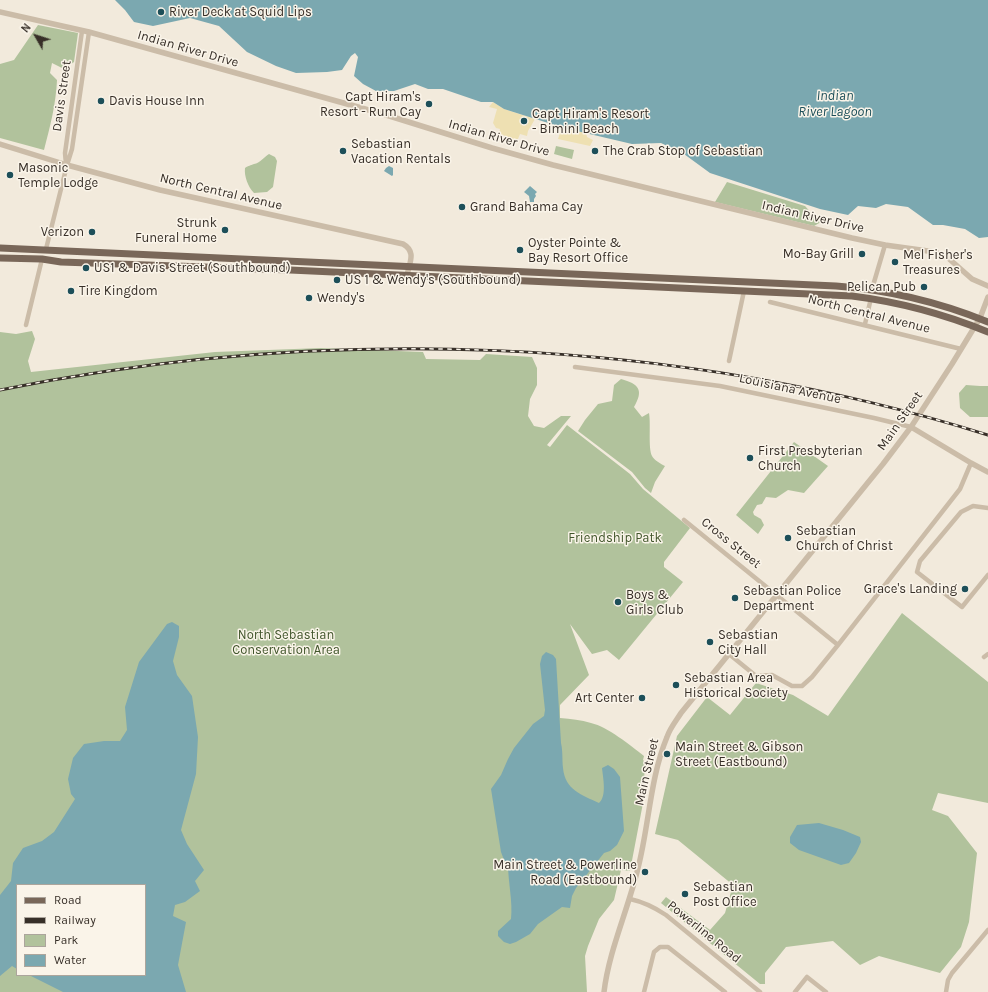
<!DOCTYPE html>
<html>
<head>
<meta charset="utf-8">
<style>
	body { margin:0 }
	#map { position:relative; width:988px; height:992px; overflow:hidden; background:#f2eadc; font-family:Karla,sans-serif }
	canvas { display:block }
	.legend { position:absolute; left:16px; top:884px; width:130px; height:92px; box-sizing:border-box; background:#faf4e9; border:1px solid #aca59c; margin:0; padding:5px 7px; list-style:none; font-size:12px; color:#372f28 }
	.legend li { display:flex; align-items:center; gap:8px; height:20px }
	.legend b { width:20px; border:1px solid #aca59c }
	.north { position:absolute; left:16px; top:16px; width:40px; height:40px; -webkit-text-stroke:3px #faf4e9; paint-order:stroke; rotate:309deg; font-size:11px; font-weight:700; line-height:16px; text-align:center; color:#372f28 }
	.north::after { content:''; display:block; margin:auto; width:14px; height:18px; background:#372f28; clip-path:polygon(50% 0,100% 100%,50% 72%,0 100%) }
</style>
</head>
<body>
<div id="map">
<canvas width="988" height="992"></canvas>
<ul class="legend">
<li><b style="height:5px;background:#796759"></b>Road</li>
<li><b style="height:5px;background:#372f28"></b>Railway</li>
<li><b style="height:11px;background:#b1c29c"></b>Park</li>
<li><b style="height:11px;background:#7ba8b0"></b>Water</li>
</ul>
<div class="north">N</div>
</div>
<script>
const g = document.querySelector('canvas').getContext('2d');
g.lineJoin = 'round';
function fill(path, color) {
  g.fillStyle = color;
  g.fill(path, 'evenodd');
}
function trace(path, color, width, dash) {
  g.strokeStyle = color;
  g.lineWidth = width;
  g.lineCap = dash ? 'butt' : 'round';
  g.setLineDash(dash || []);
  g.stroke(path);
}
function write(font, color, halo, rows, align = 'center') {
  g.font = font + ' Karla,sans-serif';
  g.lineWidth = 3;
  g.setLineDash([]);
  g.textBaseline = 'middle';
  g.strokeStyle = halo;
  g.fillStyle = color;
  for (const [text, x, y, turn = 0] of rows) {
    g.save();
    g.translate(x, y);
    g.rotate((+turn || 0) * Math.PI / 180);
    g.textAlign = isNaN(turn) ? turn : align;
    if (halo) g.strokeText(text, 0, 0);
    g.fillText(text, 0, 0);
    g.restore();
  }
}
const green = new Path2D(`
	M38,25L78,33L74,62L64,69L52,63L50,73L57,80C56,104 50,127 44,150L0,138V64L14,60Z
	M556,146L574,150L572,159L554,154Z
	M269,154L275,157L277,161L273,187L267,192L254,193C248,187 244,176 245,168C249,165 250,166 254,164C260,163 264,157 269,154Z
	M727,182L805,206L816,218L823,220L821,222L814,226L715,202Z
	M32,331L35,339L28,361L31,372L215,352L321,348L423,352L426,359L480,360L486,354L532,357L537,368V385L530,399L528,416L534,426L544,428L561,416H571L547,445L550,447L567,425L630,474L643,489L690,528L664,562V567L683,582L619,660L607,650L592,654L570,624L589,675L560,705V718C571,719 581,720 591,723C608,727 630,745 644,756L643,760L645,762L643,803L630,871L621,870L614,900L599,919L588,946L585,956L587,992H0V332L16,334ZM17,885H145V975H17Z
	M621,379C639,384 644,390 634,407L642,417L649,413C651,424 648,448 652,456C654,460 661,464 665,466L655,482L651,493L645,488L632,472L578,431L585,420L598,404L612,401L614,385Z
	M966,385L980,386H988V417H970L960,408L959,393Z
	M794,442L828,466L804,493L788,490L776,498L766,497L762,504L757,505L753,512L754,515L761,519L764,525L758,534L736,515Z
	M902,613L988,682V803L938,793L932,810L948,816L977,853L969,922L961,947L940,973L879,956L860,965L833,941L786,947L765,973V984H760L661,903L666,897L710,930L725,913L733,885L678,840L655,834L677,736L707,697L730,715L756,683L793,695L828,716Z`);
const sand = new Path2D(`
	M493,102L504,109L535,119L528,131L527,136L520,134L516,144L506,141L507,137L499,133L500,129L496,128L493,123L497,109L489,107Z
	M562,127L586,133L587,137L593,140L590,146L558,139Z`);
const water = new Path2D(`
	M115,0H988V237L979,238L965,229L943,225H933L908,207L886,204L876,208L858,206L848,215L820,209L710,173L684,154L661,143L632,144L564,128L504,109L493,102H481L443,89H428L415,84L394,91H376L363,84L354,76L358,57L355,53L351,56L342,70L327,72L296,73L276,66L247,52L219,26L190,18L153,26L134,22L125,10Z
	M389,166L393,168V175L392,176L384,171L386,168Z
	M530,186L537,192L535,194L536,196L534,199V202H530L529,196L524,192Z
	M172,622L179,626V637L173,661L177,675L192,696L198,737L196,774L181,830L187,844L204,870L195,881L200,891L185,902L175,905L173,916L186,922L178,965L186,992H63L29,975H145V885H17V969L12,966L0,976V895L11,881L13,863L23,848L42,841L54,832L75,799L71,794L68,779L73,758L84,744L104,741H120L127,730L125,707L139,662L167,624Z
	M546,652L553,655L556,659L561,743C563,752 562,759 563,768C565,790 582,795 599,803C607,796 603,778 602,768L608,765L614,769L620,777L624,831L617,845L610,851L604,853L576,888L572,896L570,908L562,907L538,924L530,934L516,942L510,944L504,942L498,936V931L511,919C513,902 508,882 508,864L504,860L501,852L491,789L501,775L508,759L514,748L533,724L544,716L545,710L540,664L542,656Z
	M819,823L843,830L860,837L861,842L856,853L849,863L841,865L799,850L790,843V837L797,825Z`);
const minor = new Path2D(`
	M66,164L65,153L82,31
	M46,249L67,165L72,149L89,32
	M872,289L885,245
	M770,302L961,349
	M865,324L871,298
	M26,325L42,259
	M729,361L744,291
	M575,367L720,386L874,418L911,427
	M988,508L973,506L961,512L920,561L917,572L962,607L988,575
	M684,520L838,645
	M729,654L756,676L772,675L792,686H802L812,677L838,645L960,489L971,463
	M984,657L988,654
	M630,899C644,902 654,907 666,915L760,992
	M644,992L654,952L660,947H668L725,992
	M795,992L807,977L826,992
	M946,992L948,980L952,973L988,930`);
const tertiary = new Path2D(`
	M0,12L89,32L383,114L492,148L553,165L852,238L885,245L935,252L947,257L972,279L988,286
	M0,144L67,165L160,190L403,244C417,252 409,263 407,276
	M911,427L971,463L988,472
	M604,992C609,950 628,910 638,868C649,826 650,778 667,737C670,728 676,721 681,713L883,464L911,427L952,364L980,318L988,297`);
const primary = new Path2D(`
	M0,248L836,286C889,290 939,302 988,322
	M0,258L42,259L61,262L290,270L852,296C900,302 944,314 988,332`);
const rail = new Path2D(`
	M0,390C324,324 672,336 988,435`);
const markers = [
	[161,12,4,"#1d4f59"],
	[101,101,4,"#1d4f59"],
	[429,104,4,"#1d4f59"],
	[524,121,4,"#1d4f59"],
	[343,151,4,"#1d4f59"],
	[595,151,4,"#1d4f59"],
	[10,175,4,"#1d4f59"],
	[462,207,4,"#1d4f59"],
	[225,230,4,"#1d4f59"],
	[92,232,4,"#1d4f59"],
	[520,250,4,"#1d4f59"],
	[862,254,4,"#1d4f59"],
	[895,262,4,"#1d4f59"],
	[86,268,4,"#1d4f59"],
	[337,280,4,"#1d4f59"],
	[924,287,4,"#1d4f59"],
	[71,291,4,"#1d4f59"],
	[309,298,4,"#1d4f59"],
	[750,458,4,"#1d4f59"],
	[788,538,4,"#1d4f59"],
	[965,589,4,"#1d4f59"],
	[735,598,4,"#1d4f59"],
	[618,602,4,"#1d4f59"],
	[710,642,4,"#1d4f59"],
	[676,685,4,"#1d4f59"],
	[642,698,4,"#1d4f59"],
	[667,754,4,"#1d4f59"],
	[645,872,4,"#1d4f59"],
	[685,894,4,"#1d4f59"]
];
const poiNames = [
	["River Deck at Squid Lips",169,12],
	["Capt Hiram's",421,97,"right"],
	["Resort - Rum Cay",421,112,"right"],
	["Davis House Inn",109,101],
	["Capt Hiram's Resort",532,114],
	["- Bimini Beach",532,129],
	["Sebastian",351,144],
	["Vacation Rentals",351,159],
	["The Crab Stop of Sebastian",603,151],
	["Masonic",18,168],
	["Temple Lodge",18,183],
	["Grand Bahama Cay",470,207],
	["Strunk",217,223,"right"],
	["Funeral Home",217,238,"right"],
	["Verizon",84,232,"right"],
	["Oyster Pointe &",528,243],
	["Bay Resort Office",528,258],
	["Mo-Bay Grill",854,254,"right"],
	["Mel Fisher's",903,255],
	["Treasures",903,270],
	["US1 & Davis Street (Southbound)",94,268],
	["US 1 & Wendy's (Southbound)",345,280],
	["Pelican Pub",916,287,"right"],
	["Tire Kingdom",79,291],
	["Wendy's",317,298],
	["First Presbyterian",758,451],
	["Church",758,466],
	["Sebastian",796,531],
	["Church of Christ",796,546],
	["Grace's Landing",957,589,"right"],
	["Sebastian Police",743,591],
	["Department",743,606],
	["Boys &",626,595],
	["Girls Club",626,610],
	["Sebastian",718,635],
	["City Hall",718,650],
	["Sebastian Area",684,678],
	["Historical Society",684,693],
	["Art Center",634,698,"right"],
	["Main Street & Gibson",675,747],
	["Street (Eastbound)",675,762],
	["Main Street & Powerline",637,865,"right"],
	["Road (Eastbound)",637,880,"right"],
	["Sebastian",693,887],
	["Post Office",693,902]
];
const streetNames = [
	["Indian River Drive",188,49,16],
	["Davis Street",62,96,-82],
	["Indian River Drive",499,138,16],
	["North Central Avenue",221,192,13],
	["Indian River Drive",813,217,13],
	["North Central Avenue",869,314,14],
	["Louisiana Avenue",790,389,12],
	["Main Street",900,421,-55],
	["Cross Street",731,543,39],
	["Main Street",647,772,-77],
	["Powerline Road",704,932,39]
];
const parkNames = [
	["Friendship Patk",615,538],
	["North Sebastian",286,635],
	["Conservation Area",286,650]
];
const waterNames = [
	["Indian",835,96],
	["River Lagoon",835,112]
];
fill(green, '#b1c29c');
fill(sand, '#eee0b2');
fill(water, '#7ba8b0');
trace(minor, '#cbbca8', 4.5);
trace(tertiary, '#cbbca8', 5.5);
trace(primary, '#796759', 7);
trace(rail, '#372f28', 3);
trace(rail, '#faf4e9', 1.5, [4.5]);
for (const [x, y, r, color] of markers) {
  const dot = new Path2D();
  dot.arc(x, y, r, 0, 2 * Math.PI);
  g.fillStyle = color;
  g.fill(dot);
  trace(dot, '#faf4e9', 1.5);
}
write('13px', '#372f28', '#faf4e9', poiNames, 'left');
write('13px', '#372f28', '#faf4e9', streetNames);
write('13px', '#42562c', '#faf4e9', parkNames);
write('italic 14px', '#1d4f59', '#faf4e9', waterNames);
</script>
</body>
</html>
